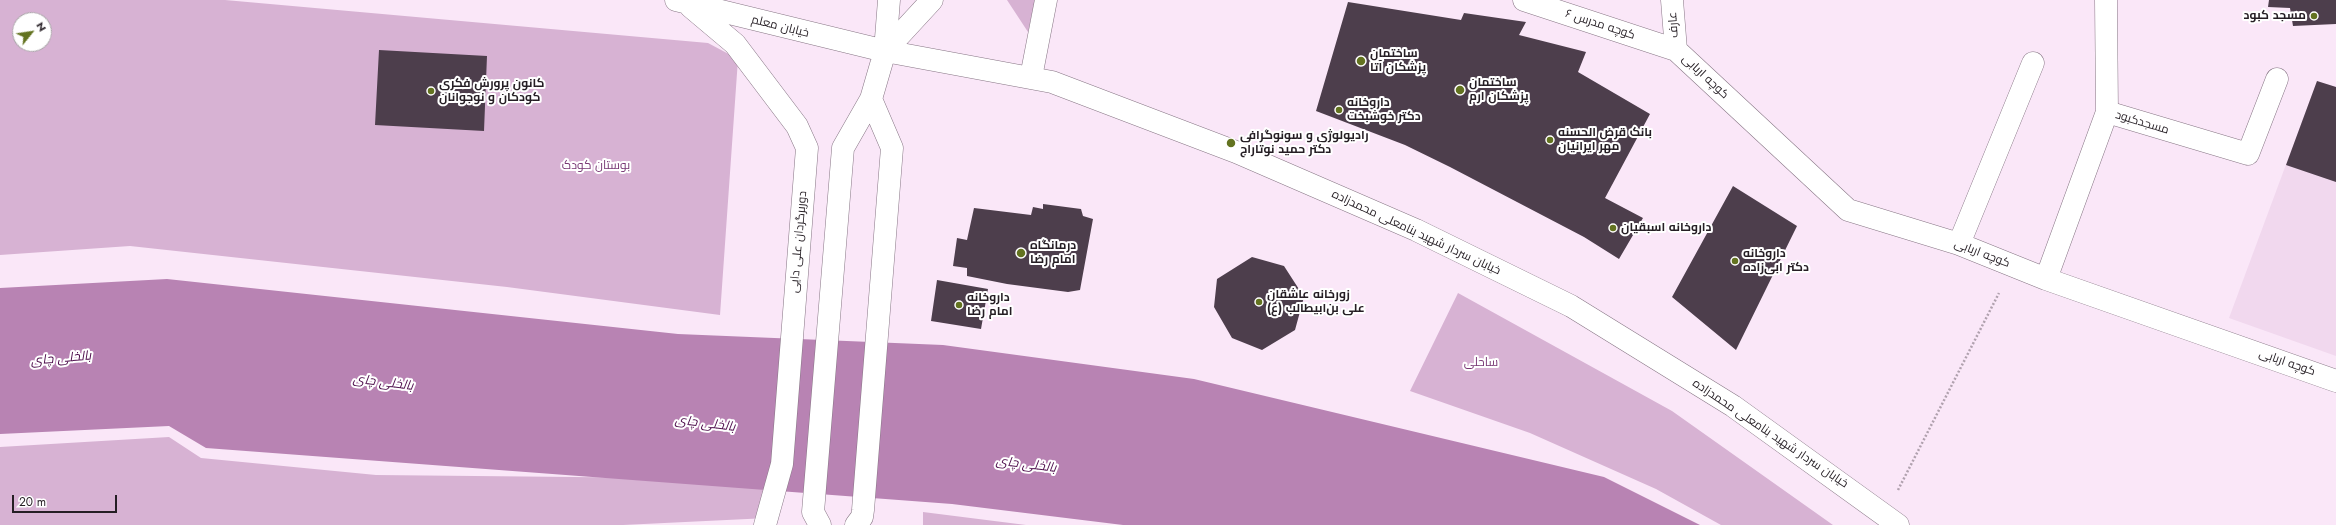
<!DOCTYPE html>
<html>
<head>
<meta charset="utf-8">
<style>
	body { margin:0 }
	#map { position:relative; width:2336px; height:525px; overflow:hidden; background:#fae7f8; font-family:Jost,sans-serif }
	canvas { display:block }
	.north { position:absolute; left:12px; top:12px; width:40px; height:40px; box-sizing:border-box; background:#fff; border:1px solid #a8a5a7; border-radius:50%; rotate:60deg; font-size:11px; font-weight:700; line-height:16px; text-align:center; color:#251e24 }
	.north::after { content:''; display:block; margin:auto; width:14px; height:18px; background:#637320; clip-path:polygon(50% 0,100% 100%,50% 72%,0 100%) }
	.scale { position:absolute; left:12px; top:495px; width:105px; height:18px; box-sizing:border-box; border:2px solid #251e24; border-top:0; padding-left:5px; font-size:12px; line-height:14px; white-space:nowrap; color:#251e24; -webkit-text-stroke:3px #fff; paint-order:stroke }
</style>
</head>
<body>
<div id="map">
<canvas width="2336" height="525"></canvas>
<div class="north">N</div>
<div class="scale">20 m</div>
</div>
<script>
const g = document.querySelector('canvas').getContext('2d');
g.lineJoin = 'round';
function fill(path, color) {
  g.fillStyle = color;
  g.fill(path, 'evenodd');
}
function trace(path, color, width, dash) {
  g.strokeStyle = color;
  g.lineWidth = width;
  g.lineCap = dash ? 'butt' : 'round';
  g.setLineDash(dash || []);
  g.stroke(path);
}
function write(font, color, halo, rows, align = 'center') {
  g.font = font + ' Jost,Cairo,sans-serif';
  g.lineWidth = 4;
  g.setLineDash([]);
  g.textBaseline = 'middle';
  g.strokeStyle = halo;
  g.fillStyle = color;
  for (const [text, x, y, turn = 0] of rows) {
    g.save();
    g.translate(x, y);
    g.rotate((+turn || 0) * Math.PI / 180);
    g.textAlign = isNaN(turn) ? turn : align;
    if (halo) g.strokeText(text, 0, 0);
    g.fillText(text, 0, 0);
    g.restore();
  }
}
const built = new Path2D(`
	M2317,81L2336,87V356L2229,318Z`);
const green = new Path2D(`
	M0,0H225L708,43L738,59L720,315L507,287L130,246L0,255ZM20,20H44V44H20Z
	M1007,0H1035L1028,32Z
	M1458,293L1672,411L1833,525H1721L1656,489L1530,433L1410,391Z
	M169,437L201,458L376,475L771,479L768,518L623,525H0V447Z
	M923,512L1026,525H923Z`);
const water = new Path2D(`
	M167,279L678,334L943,345L1194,379L1604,477L1700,525H1123L952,504L206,448L169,426L0,434V288Z`);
const building = new Path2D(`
	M2269,0H2336V24L2293,26L2290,8L2268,7Z
	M1348,2L1461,20L1464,13L1526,22L1519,35L1586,52L1578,72L1650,114L1605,198L1643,218L1619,259L1584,237L1450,167L1405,145L1316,111Z
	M379,50L487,56L484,131L375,125Z
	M2317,81L2336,87V182L2286,165Z
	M1733,186L1797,226L1736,350L1672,297Z
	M1043,204L1081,209L1083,216L1093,219L1080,290L1068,292L1007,284L967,276V268L953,266L957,238L967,240L974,208L1031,215L1033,207L1043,209Z
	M1252,257L1284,266L1304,297L1295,330L1262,350L1232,338L1214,307L1217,279Z
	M937,280L988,289L981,329L931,321Z`);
const path = new Path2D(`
	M1898,490L1999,293`);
const street = new Path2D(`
	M1524,0L1676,50L1848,210L1959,244L2046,279L2336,381
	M1672,0L1676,50
	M2106,0L2107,112
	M885,51L932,0
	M1031,77L1046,0
	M1959,244L2033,63
	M2046,279L2107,112L2248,154L2277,79`);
const secondary = new Path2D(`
	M676,0L885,51L1052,82L1236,152L1416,230L1571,306L1733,406L1898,525
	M691,7L735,44L797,126L807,148L782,464L765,525
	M820,525L813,512L843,148L871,99L885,51L889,0
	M856,525L862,517L863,510L892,148L871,99`);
const markers = [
	[2314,16,4,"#637320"],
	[1361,61,5,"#637320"],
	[1460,90,5,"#637320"],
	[431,91,4,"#637320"],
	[1339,110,4,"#637320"],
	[1550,140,4,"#637320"],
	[1231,143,5,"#637320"],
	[1613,228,4,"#637320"],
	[1021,253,5,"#637320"],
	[1735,261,4,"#637320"],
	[1259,302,4,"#637320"],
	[959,305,4,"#637320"]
];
const poiNames = [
	["مسجد کبود",2306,16,"right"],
	["ساختمان",1370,54],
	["پزشکان آتا",1370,68],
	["ساختمان",1469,83],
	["پزشکان ارم",1469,97],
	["کانون پرورش فکری",439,84],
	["کودکان و نوجوانان",439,98],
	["داروخانه",1347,103],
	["دکتر خوشبخت",1347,117],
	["بانک قرض الحسنه",1558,133],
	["مهر ایرانیان",1558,147],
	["رادیولوژی و سونوگرافی",1240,136],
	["دکتر حمید نوتاراج",1240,150],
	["داروخانه اسبقیان",1621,228],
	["درمانگاه",1030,246],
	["امام رضا",1030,260],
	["داروخانه",1743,254],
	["دکتر ابی‌زاده",1743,268],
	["زورخانه عاشقان",1267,295],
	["علی بن‌ابیطالب (ع)",1267,309],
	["داروخانه",967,298],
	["امام رضا",967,312]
];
const streetNames = [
	["کوچه مدرس ۶",1600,25,18],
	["عارف",1674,25,-94],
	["خیابان معلم",780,27,14],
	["کوچه اربابی",1705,77,43],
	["مسجدکبود",2142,123,17],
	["خیابان سردار شهید بنامعلی محمدزاده",1416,233,25],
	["دوربرگردان علی دایی",799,242,-85],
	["کوچه اربابی",1982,254,21],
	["کوچه اربابی",2287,363,19],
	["خیابان سردار شهید بنامعلی محمدزاده",1770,434,34]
];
const parkNames = [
	["بوستان کودک",596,166],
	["ساحلی",1481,363]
];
const waterNames = [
	["بالخلی چای",61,359,-5],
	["بالخلی چای",383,383,7],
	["بالخلی چای",705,424,7],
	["بالخلی چای",1026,465,7]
];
fill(built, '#f1d8ee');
fill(green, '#d7b2d3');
fill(water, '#b883b3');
fill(building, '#4d3e4c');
trace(street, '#877685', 23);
trace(secondary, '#877685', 23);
trace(path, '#b0a1ae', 2.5, [2, 2]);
trace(street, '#fff', 22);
trace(secondary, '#fff', 22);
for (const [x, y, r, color] of markers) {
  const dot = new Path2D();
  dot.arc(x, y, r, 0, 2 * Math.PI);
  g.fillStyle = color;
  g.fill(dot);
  trace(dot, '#fff', 1.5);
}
write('bold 12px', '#251e24', '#fff', poiNames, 'left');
write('12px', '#251e24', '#fff', streetNames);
write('12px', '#773673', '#fff', parkNames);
write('italic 13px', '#4c0b4a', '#fff', waterNames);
</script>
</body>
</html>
